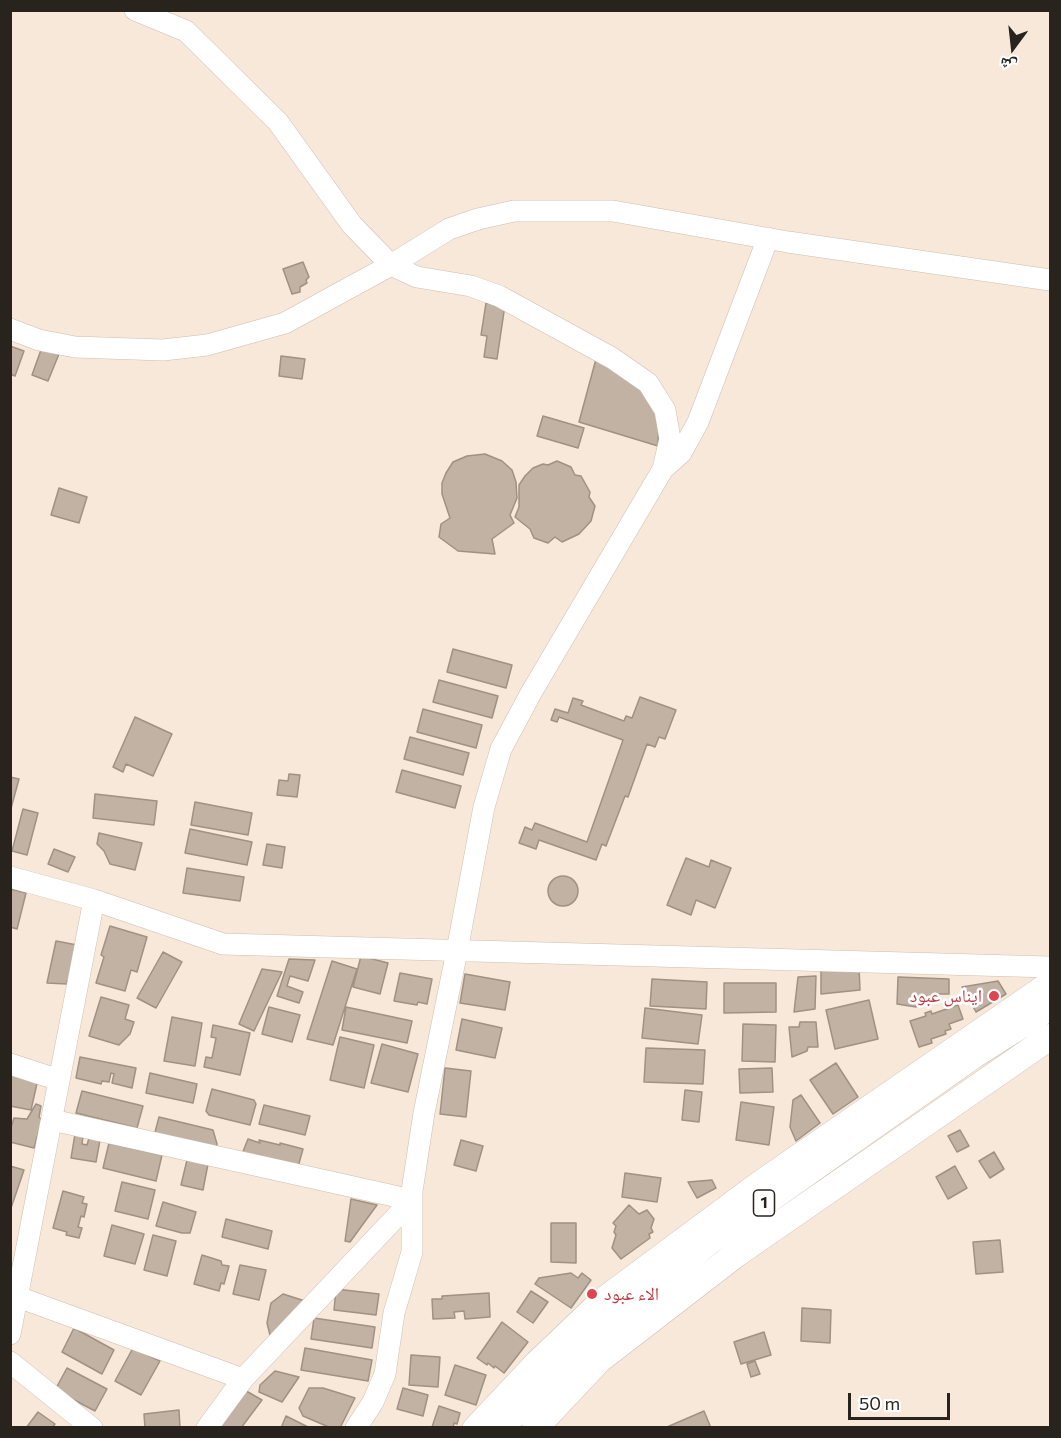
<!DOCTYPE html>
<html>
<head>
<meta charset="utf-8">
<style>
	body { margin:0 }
	#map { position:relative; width:1061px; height:1438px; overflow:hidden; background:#f8e8d9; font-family:Commissioner,"Noto Naskh Arabic",sans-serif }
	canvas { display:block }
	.frame { position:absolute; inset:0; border:12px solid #28231d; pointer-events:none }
	.north { position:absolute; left:983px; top:18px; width:60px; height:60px; -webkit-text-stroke:4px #fff; paint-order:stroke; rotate:195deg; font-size:16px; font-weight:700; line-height:24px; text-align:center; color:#28231d }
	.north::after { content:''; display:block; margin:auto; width:21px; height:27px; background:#28231d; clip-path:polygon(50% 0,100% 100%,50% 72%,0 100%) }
	.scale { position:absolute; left:848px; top:1393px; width:102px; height:27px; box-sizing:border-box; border:3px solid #28231d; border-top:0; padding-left:8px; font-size:18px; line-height:21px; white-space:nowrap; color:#28231d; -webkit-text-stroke:4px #fff; paint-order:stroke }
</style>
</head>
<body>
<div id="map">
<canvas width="1061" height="1438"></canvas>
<div class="frame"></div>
<div class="north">ش</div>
<div class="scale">50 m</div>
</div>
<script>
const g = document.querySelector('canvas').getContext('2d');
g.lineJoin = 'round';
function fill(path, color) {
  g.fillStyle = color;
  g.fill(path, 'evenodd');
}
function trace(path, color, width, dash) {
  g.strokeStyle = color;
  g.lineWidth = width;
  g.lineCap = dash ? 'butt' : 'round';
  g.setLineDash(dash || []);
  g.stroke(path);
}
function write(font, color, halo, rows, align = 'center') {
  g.font = font + ' Commissioner,"Noto Naskh Arabic",sans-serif';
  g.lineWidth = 5;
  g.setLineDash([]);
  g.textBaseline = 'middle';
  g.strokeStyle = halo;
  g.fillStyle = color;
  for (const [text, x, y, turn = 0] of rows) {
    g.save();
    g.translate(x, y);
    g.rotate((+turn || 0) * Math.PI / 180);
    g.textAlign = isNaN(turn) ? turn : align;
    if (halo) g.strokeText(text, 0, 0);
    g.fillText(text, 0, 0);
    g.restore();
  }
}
const building = new Path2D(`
	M303,262L309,277L306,280L307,283L300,287V292L292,294L283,269Z
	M486,303L505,305L497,359L484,357L487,336L481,335Z
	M10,346L24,351L15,376L10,374Z
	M42,347L59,354L48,381L32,375Z
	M281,356L305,359L302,379L279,376Z
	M596,359L641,386L659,413L658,446L579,422Z
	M543,416L584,428L578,448L537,436Z
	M485,454L502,461L512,470L516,482L517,498L510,515L514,523L492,539L495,554L458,551L439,537L441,524L450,518L442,494V483L446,473L453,462L467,456Z
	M557,461L571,467L575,475L581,476L590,492L589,497L595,506L591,521L579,534L562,542L555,537L548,543L534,538L530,529L515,517L519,507V485L525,476L533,468L543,464L548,465Z
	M59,488L87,497L79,523L51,515Z
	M453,649L512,665L506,688L447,672Z
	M439,680L498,696L492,718L433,702Z
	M640,697L676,710L665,739L659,737L655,747L647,744L628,797L625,796L606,846L602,844L596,860L539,840L536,849L519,843L525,827L532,830L535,823L587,842L623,740L559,717L557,722L551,720L555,709L568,713L573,698L583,701L581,705L624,721L626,716L632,718Z
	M423,709L482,725L476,748L417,732Z
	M135,717L172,734L153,776L126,764L123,772L113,767Z
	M410,737L469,753L463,775L404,759Z
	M402,770L461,786L455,808L396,792Z
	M289,774L300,775L297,797L277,795L279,780L288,781Z
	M10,777L19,779L10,812Z
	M95,794L157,801L154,825L93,818Z
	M195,802L252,813L248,835L191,825Z
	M23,809L38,813L27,855L12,851Z
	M190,829L252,842L247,865L185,853Z
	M99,833L142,843L135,870L110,864L104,851L97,844Z
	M267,844L285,847L282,868L263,865Z
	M54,849L75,857L68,872L48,864Z
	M686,858L709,867L711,860L731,868L715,908L696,900L691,915L667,905Z
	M187,868L244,877L240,901L183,893Z
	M548 891a15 15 0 1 1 30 0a15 15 0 1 1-30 0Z
	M10,889L26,893L17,929L10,927Z
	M110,926L147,937L137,972L131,970L125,991L96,983L104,957L101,955Z
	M56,941L77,945L69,981H67V984L47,983Z
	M163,952L182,962L156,1008L137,998Z
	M361,956L388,963L380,994L353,987Z
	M289,959L315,960L308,981L290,976L287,986L303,992L299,1003L277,996Z
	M332,961L357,969L333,1045L307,1039Z
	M859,966L860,990L821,994V969Z
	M262,969L282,972L254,1031L239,1024Z
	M400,973L432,979L427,1004L418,1002L417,1005L394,1001Z
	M465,974L510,982L505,1010L460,1003Z
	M816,976L815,1009L794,1012L798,977Z
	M898,977L949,979V994H936V999H923V1003H916V1007L897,1004Z
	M652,979L707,982L706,1009L650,1006Z
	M998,981L1006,994L976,1012L962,987Z
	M724,983H776V1012L724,1013Z
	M101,997L129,1005L125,1019L134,1022L130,1034L119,1045L89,1036Z
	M869,1000L878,1039L835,1049L826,1010Z
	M958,1005L963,1019L949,1024L951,1029L945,1031L946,1034L931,1039L932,1043L919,1047L910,1021L926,1016L925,1013L931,1011L932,1014Z
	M269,1007L300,1015L292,1042L262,1034Z
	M346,1007L412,1021L407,1043L342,1030Z
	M645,1008L702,1015L698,1044L642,1038Z
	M172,1017L202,1023L195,1066L164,1061Z
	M462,1019L502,1028L495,1058L456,1050Z
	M800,1022H816L818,1047H808L807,1051L792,1057L789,1027H799Z
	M743,1024L776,1025L775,1062L742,1061Z
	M213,1025L250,1033L240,1075L204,1067L206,1057L212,1058L216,1038L211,1037Z
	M340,1037L374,1045L364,1088L330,1080Z
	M382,1044L418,1054L408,1092L371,1083Z
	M646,1048L705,1050L703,1084L644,1082Z
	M80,1057L136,1068L132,1088L112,1083L114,1074L111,1073L109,1082L102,1081L101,1084L76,1078Z
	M836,1063L858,1097L833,1114L810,1080Z
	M445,1068L471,1071L466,1117L440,1114Z
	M772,1068L773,1092L740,1093L739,1069Z
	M10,1072L38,1079L31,1110L10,1106Z
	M150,1073L197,1084L193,1103L146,1093Z
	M212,1089L254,1100L256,1104L250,1125L209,1115L206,1111Z
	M685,1090L702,1092L699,1122L682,1120Z
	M82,1091L143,1106L137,1128L76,1113Z
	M801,1095L820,1123L796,1141L790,1127L793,1100Z
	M741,1102L774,1107L769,1145L736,1140Z
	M36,1104L41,1106L39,1117L42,1120L34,1148L10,1142V1131L14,1118L27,1119Z
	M264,1105L310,1116L305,1135L259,1124Z
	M159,1117L213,1130L217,1144L216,1150L154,1136Z
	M960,1130L969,1146L957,1152L948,1136Z
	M75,1134L83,1136L82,1144L87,1145L89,1138L100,1140L96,1162L71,1158Z
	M248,1139L260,1143L259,1140L280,1145V1143L303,1149L298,1167L240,1159Z
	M461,1140L483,1146L476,1171L454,1165Z
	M109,1143L162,1155L156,1181L103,1168Z
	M994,1152L1004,1169L990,1178L979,1161Z
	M187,1160L208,1164L203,1190L181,1185Z
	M10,1166L24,1170L10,1211Z
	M955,1166L967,1188L948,1199L936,1177Z
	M625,1173L661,1178L657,1202L622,1197Z
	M712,1180L716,1188L697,1198L688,1182Z
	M122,1182L155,1190L148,1219L115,1211Z
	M63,1191L84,1197L82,1203L87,1204L84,1217L81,1216L78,1227L82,1228L79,1238L66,1235L67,1232L53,1228Z
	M351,1199L377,1205L350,1242L345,1241Z
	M163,1202L196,1212L190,1233H182L156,1226Z
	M629,1205L639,1214L647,1210L654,1219L651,1228L653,1232L649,1234L650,1238L621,1259L612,1248L616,1235L614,1232L616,1226L613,1223Z
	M226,1219L272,1231L268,1249L222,1237Z
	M551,1223H576V1263L551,1262Z
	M112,1225L144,1234L135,1264L104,1256Z
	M153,1235L176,1241L167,1276L144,1270Z
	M1000,1240L1003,1272L976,1274L973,1242Z
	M202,1255L221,1261L222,1265L229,1266L224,1284L221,1283L219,1291L194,1284Z
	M240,1265L266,1270L259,1300L233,1294Z
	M571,1273L578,1278L582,1273L591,1280L571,1308L535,1284L539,1278Z
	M336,1289L379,1294L376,1315L334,1310Z
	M531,1291L548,1302L533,1323L517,1312Z
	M489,1293L490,1317L465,1319L464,1311L454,1312L455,1318L433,1319L432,1299H442V1296Z
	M283,1294L305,1301L271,1339L267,1323L271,1303Z
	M802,1308L831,1310L830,1343L801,1341Z
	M314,1318L375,1327L372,1348L311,1339Z
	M502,1322L528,1342L504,1373L495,1366L494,1368L488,1363L487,1365L477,1358Z
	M74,1328L114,1350L102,1374L62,1352Z
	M764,1332L771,1355L741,1364L734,1342Z
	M133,1348L160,1361L141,1395L115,1381Z
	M305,1348L372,1360L368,1381L301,1370Z
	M411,1355L440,1357L438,1387L409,1385Z
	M755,1361L760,1374L751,1377L747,1364Z
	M455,1365L486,1375L476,1405L445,1395Z
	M67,1368L107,1389L95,1411L55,1390Z
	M275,1371L299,1377L282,1402L259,1392L260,1385Z
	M241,1388L262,1400L241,1428H210Z
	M309,1388H323L355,1398L340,1428H331L303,1416L299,1408Z
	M403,1388L428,1395L423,1416L397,1409Z
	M439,1406L460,1413L457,1424L454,1423L453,1428L432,1427Z
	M179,1410L180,1428H145L144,1414Z
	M704,1411L711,1428L667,1427Z
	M38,1412L55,1424L52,1428H26Z
	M286,1416L310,1428H281Z`);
const minor = new Path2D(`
	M135,10L186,31L278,122L352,225L391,265L417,277L471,286L499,296L612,358L648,383L665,410L670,439L663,469L531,693L501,749L484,807L457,951L424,1113L412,1191V1252L394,1313L385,1374L373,1402L356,1428
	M10,329L39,340L75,347L163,350L207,345L285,323L391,265L449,229L478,219L514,211H613L788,242L1050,280
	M663,469L681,453L698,422L768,238
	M10,877L94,900L223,944L1050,967
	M10,1064L59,1080
	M52,1120L412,1200
	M18,1297L243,1379
	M10,1334L94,900
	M10,1362L92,1428
	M207,1428L243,1379L412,1200
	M473,1428L536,1361L601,1299L757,1183L1050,981`);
const major = new Path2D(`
	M501,1428L583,1342L710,1241L974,1055L1050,1007
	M535,1428L599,1360L735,1255L1050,1037`);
const markers = [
	[994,996,6,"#e0444e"],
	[592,1294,6,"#e0444e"]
];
const shields = [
	[764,1203,21]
];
const shieldNames = [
	["1",764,1203]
];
const healthNames = [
	["ايناس عبود",982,996],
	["الاء عبود",604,1294,"left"]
];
fill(building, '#c1b2a4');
trace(building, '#9f9183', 1.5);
trace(minor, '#cdbeb0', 22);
trace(major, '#cdbeb0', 27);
trace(minor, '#fff', 21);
trace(major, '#fff', 26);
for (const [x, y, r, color] of markers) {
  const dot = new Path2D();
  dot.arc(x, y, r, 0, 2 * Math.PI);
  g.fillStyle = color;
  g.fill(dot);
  trace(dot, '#fff', 2);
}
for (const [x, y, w] of shields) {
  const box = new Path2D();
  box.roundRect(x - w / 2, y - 13, w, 26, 4.5);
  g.fillStyle = '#fff';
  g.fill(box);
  trace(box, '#28231d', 1.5);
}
write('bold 16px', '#28231d', null, shieldNames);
write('18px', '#be3a42', '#fff', healthNames, 'right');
</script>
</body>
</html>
